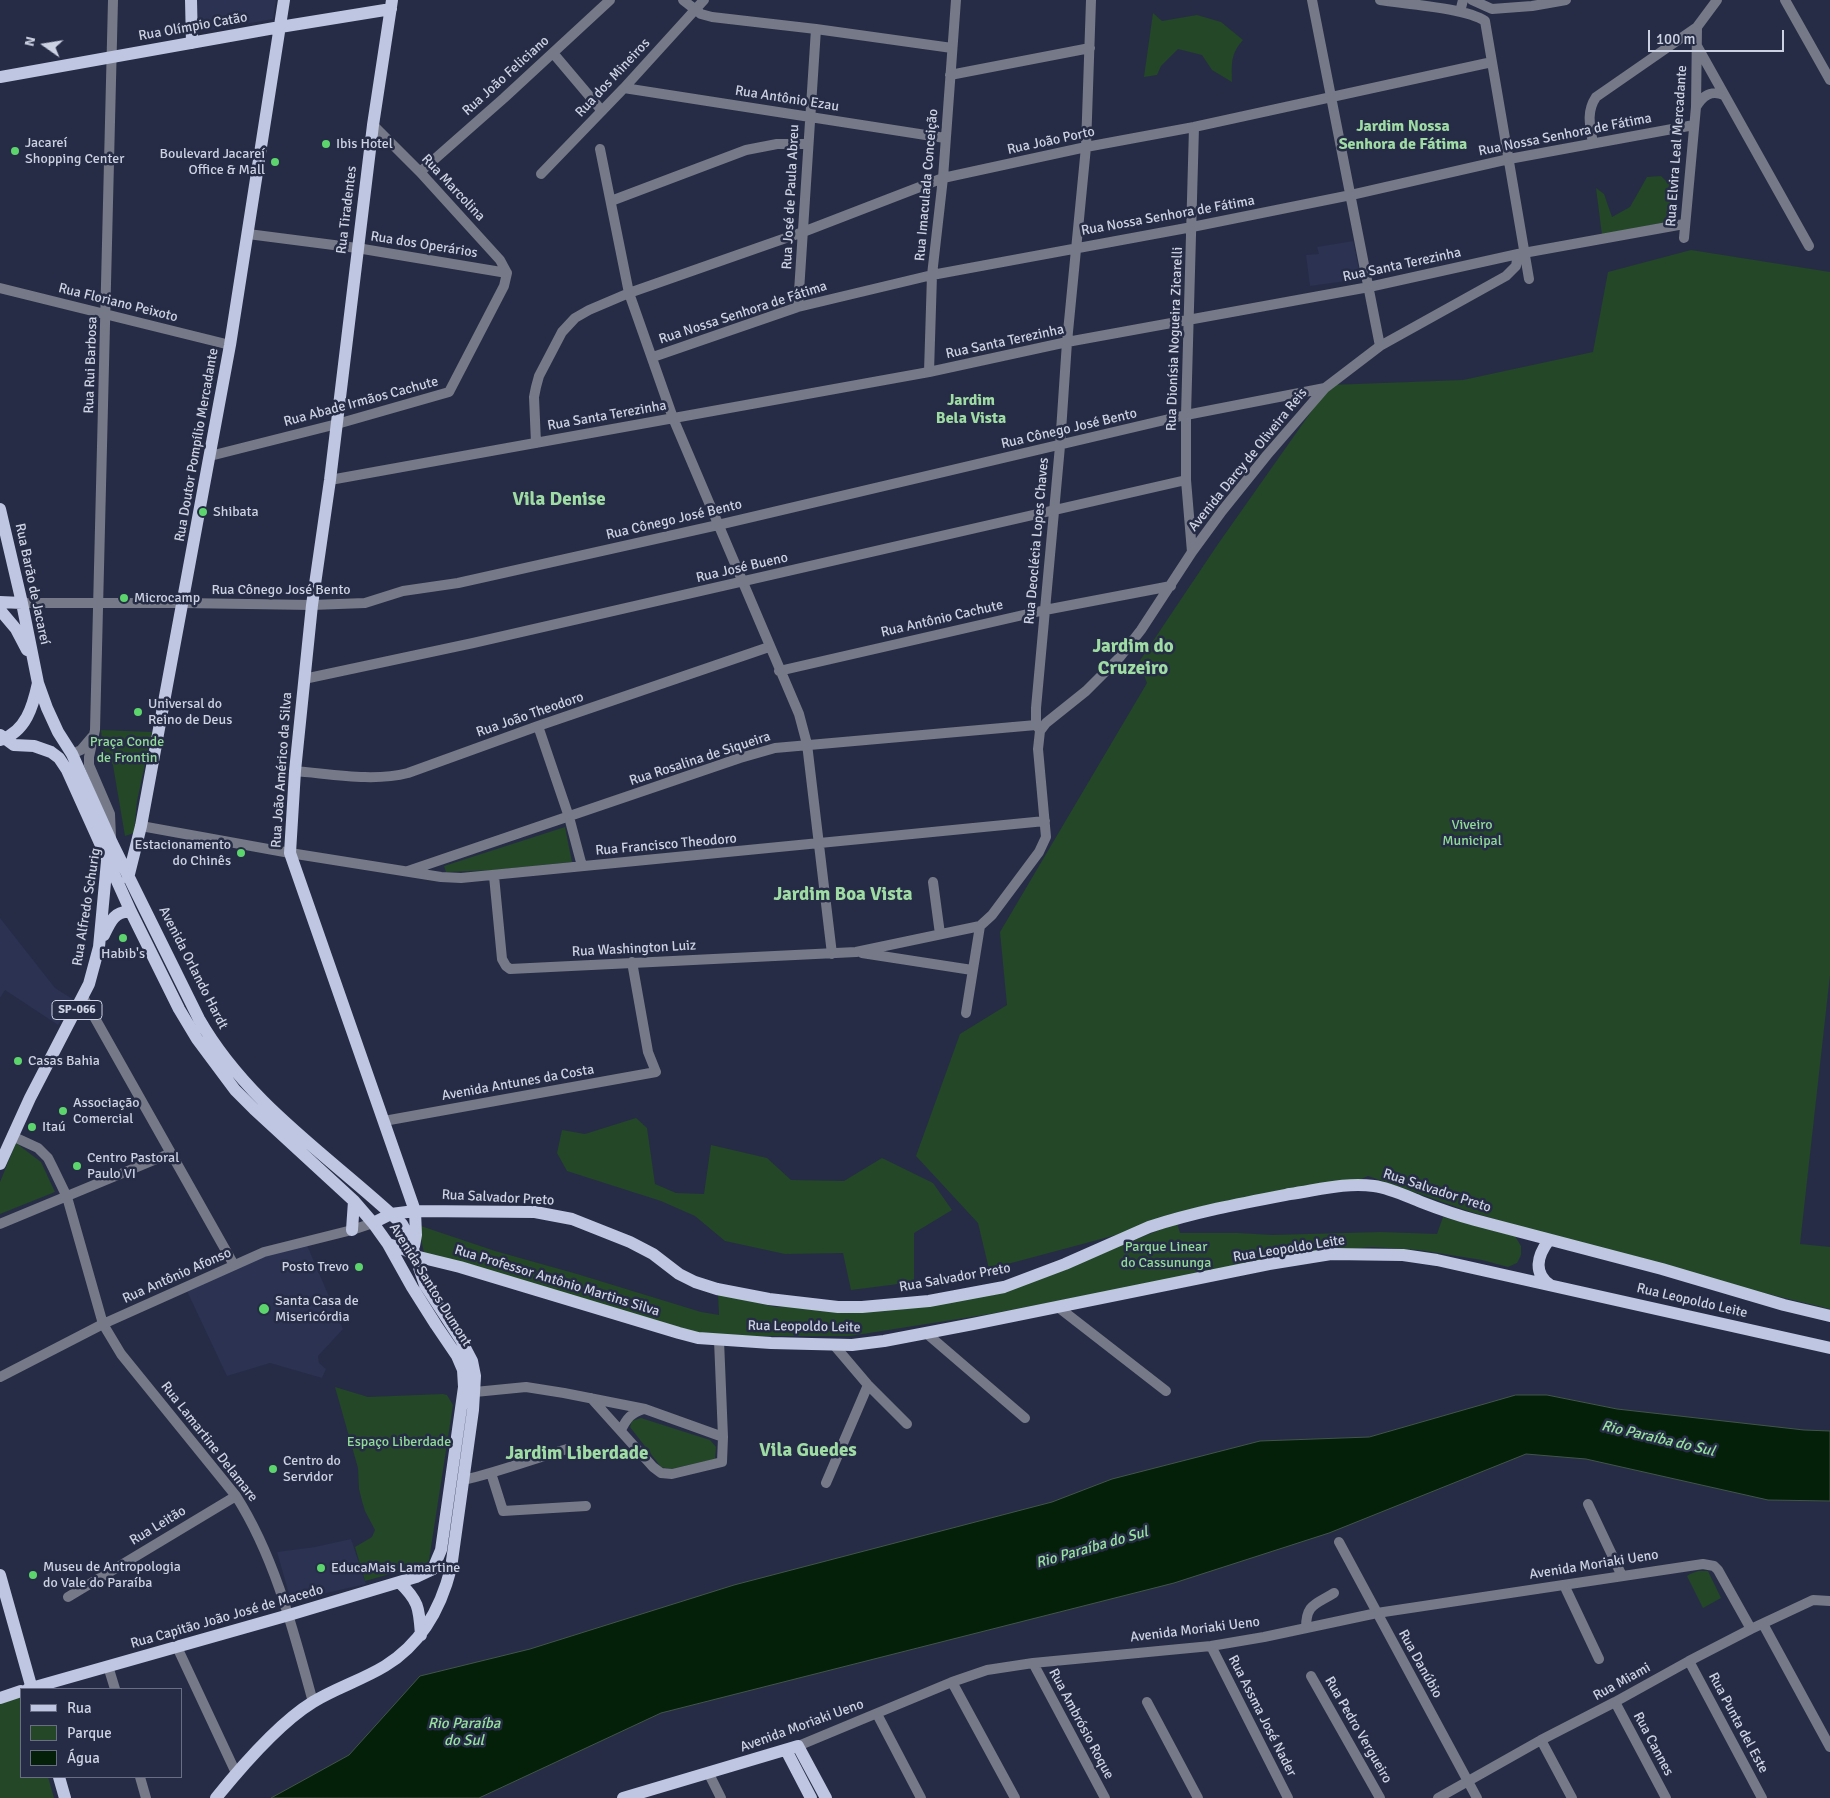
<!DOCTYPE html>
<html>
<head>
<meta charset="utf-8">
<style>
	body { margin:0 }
	#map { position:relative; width:1830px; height:1798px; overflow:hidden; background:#262c45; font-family:Signika,sans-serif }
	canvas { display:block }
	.legend { position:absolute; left:20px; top:1688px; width:162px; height:90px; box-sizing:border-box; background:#262c45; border:1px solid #696e84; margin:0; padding:6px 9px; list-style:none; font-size:15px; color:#cdd2e3 }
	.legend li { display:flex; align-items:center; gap:10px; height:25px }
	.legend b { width:25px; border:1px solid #696e84 }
	.north { position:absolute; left:20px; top:20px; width:50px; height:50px; -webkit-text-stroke:4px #262c45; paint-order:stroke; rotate:283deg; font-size:14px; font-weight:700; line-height:20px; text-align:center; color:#cdd2e3 }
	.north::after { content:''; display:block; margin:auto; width:18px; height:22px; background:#cdd2e3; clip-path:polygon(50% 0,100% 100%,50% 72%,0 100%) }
	.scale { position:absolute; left:1648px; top:30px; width:136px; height:22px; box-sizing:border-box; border:2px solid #cdd2e3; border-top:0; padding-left:6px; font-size:15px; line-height:18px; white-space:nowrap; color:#cdd2e3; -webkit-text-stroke:4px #262c45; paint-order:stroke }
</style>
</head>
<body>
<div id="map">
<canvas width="1830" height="1798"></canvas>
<ul class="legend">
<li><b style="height:6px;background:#bec6e2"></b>Rua</li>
<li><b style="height:14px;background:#234727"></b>Parque</li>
<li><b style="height:14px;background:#052009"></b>Água</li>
</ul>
<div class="north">N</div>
<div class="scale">100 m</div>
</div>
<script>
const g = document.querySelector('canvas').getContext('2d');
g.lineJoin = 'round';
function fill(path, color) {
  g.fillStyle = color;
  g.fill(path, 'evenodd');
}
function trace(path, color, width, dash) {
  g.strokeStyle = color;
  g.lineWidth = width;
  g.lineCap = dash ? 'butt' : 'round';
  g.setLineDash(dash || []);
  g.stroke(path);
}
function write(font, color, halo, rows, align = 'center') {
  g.font = font + ' Signika,sans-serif';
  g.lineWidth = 5;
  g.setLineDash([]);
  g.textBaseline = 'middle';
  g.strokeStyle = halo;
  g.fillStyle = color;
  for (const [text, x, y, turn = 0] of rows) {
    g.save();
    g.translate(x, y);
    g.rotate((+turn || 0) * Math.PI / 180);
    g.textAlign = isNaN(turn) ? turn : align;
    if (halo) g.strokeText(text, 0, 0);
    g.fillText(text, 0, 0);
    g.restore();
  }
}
const built = new Path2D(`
	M195,0H276L273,19L195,33Z
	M1353,241L1361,279L1310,286L1306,255L1319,254L1317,247Z
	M0,918L55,988L74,1000L58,1025L5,990L0,998Z
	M306,1243L343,1329L318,1356L319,1363L326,1369L322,1378L270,1363L227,1376L186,1289L254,1257Z
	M351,1539L366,1584L291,1601L277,1552L315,1547Z`);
const green = new Path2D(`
	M1153,13L1162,21L1197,15L1221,22L1243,40C1230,55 1232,63 1232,82L1212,70L1202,55L1178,49L1161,66L1157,75L1144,77Z
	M1661,176L1675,190L1666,222L1602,235L1596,188L1604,194L1612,217L1630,207L1647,177Z
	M1691,250L1830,272V975L1800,1244L1830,1247V1309L1644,1264L1468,1211L1368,1176L1348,1185L1183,1217L989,1269L978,1223L916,1156L960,1034L1007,1005L1000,932L1147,683L1139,662L1218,544L1330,385L1463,380L1593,352L1608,272Z
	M101,730L152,732L137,801L134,833L125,836L113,765L103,751Z
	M565,827L572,862L493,870L446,872L444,866Z
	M636,1118L647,1128L655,1184L676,1193L704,1194L711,1145L767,1158L791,1180L844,1181L882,1158L933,1183L952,1210L914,1233V1282L851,1290L843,1253L785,1254L725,1241L695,1216L661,1201L567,1171L557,1153L562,1130L585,1134Z
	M16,1143L41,1162L55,1192L0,1214V1182Z
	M1443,1217L1515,1236L1521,1246V1255L1517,1263L1508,1267L1482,1260L1419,1250L1372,1247L1304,1253L990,1314L850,1336H698L424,1253L418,1225L495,1251L577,1274L701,1312L719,1315L718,1294L776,1307H807L838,1309L1019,1286L1177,1223L1180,1233H1238L1272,1235L1381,1232L1437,1234Z
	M335,1387L368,1397L443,1394L447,1395L453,1405L429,1560L426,1564L365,1581L355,1547L372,1537L375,1530L365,1511L362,1501L359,1489L358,1468Z
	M641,1418L710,1440L716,1447L715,1459L671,1469L661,1467L630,1427L632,1421Z
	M1698,1571H1708L1721,1598L1703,1608L1687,1576L1690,1574Z
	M21,1696V1777H48L54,1798H0V1702Z`);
const water = new Path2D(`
	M1516,1395H1547L1617,1409L1804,1430L1830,1431V1501L1768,1500L1586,1459L1526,1454L1329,1533L1174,1583L661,1713L479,1798H271L349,1755L420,1676L530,1649L734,1585L1052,1502L1112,1479L1260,1441L1369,1437Z`);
const minor = new Path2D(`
	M683,0L701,14L712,17L816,29L952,48
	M1312,0L1380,346
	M1380,0C1405,4 1466,8 1485,21
	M1472,0L1492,9L1532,6L1566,0
	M1785,0L1830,80
	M1460,12L1463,0
	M1485,21L1529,279
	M1697,46L1809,246
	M553,53L602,111
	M950,75L1090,48
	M624,88L945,138
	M1696,107C1703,95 1711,90 1724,95
	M1593,143C1590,126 1586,112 1596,97L1697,27L1717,0
	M600,149L629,293L673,418L799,714L807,744L832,954
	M420,172L504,98L610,0
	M541,174L624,88L704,0
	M611,201L746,150L777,144H807
	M248,234L357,248L507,273
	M1684,238L1696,107L1697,27
	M0,288L230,345
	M798,307L816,29
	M653,357L798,307L932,275L1192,227L1351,195L1509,159L1694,125
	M929,372L932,275L943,178L956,0
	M536,443L534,397L536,387L539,376L562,332L575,318L589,310L629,293L803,232L943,178L1086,147L1194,127L1492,62
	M210,456L337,424L449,392L504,286L507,273L500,260L420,172L373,125
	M330,480L929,372L1067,342L1369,287L1518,254L1684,224
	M1192,552L1186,480V415L1194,127
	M22,603H183L312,605L365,603L403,591L458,583L718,525L1186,415L1325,388
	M779,671L1045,610L1171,586
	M304,679L473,643L1186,480
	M1036,725V708L1060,446L1067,342L1086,147L1091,0
	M538,726L569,817L582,866
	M72,754L81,750L92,737
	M295,771C332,774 373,782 408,773L538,726L769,647
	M141,826L290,853L441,877L461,878L1045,821
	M111,837L110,814L89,765V757L95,730L113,0
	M408,871L740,758L775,748L1036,725L1040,730
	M494,876L502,959L506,966L510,969L856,952L980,926
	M933,882L940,934
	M862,953L972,970
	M83,997L234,1265
	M966,1013L980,926L992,915L1039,852L1046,837L1038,749L1040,731L1046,723L1086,691L1120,657L1141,630L1192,552L1222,511L1267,455L1325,388L1380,346L1506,276L1516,266L1518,254
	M384,1121L656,1072L648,1052L632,962
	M12,1136L38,1148L48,1158L53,1168L67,1197L103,1324L121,1354L236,1496C275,1557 294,1633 313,1702
	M0,1224L171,1153
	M1058,1307L1166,1391
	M926,1333L1025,1418
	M834,1345L868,1385L907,1424
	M0,1377L103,1324L264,1252L352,1230L373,1223
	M475,1392L526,1387L564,1393L645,1409L723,1437
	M591,1398L653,1467L661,1473L672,1474L722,1462L723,1437L719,1340
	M621,1430C627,1418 631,1413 644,1409
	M491,1473L503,1511L586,1506
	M464,1480C499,1472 533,1459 567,1449
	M826,1483L868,1385
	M1588,1504L1622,1576
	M1339,1542L1477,1798
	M1564,1585L1599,1659
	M68,1597L236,1496
	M1763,1624L1830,1747
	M1306,1628C1306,1604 1315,1605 1334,1593
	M1211,1646L1288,1798
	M177,1647L236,1773
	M1689,1661L1762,1798
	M1033,1663L1105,1798
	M108,1666L115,1689
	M1311,1676L1380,1798
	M952,1682L1015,1798
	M1147,1702L1198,1798
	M1615,1702L1666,1798
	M877,1714L921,1798
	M1541,1740L1572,1798
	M798,1746L952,1682L987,1670L1033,1663L1211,1646L1264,1637L1377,1613L1703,1564L1714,1566L1718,1570L1751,1629
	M709,1774L721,1798
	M140,1777L146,1798
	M1438,1798L1541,1740L1615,1702L1689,1661L1751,1629L1813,1600L1830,1601`);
const major = new Path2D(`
	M191,0L192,43
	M392,0L373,125L330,480L312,605L295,771L290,853L415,1211L416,1235L414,1246
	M0,77L280,27L391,9
	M0,509L22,603L38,683L47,708L58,732L72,754L112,843L199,1019C248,1105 332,1158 402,1224L408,1235L425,1285L461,1340L472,1361L475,1376L473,1410L451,1568C441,1608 421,1644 385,1666C362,1680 336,1688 313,1702C279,1723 241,1767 216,1798
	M0,602L22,603
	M0,610L16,629L27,650
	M0,735L14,745L34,746L51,752L59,758L67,770L131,912L179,1009L197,1039L235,1090L254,1109L354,1201L373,1223L388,1244L412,1287L436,1325L457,1356L463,1370L464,1387L441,1550L433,1569L416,1577L289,1615L28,1689
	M0,740C26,732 33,706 38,683
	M128,878L141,826L230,345L284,0
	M104,935C110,922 115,910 131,912
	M0,1164L30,1098L89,984L99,947L107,861
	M373,1223L391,1214L415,1211L535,1212L572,1219L630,1242L653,1254L679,1274L695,1282L717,1289L769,1299L838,1307H862L929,1301L1004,1287L1065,1264L1149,1227C1195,1212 1243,1203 1290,1194C1318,1190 1346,1182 1374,1186C1390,1188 1406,1196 1421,1202C1439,1209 1456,1215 1475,1220L1662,1269L1784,1305L1830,1316
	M352,1230L354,1201
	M1549,1240C1537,1256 1533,1273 1550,1285
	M388,1244L406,1250L415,1256L460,1267L679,1333L698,1338L771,1343L852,1345L884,1341L973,1324L1269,1264L1331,1254L1403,1255L1437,1260L1830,1348
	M0,1575L32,1689
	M399,1582C419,1601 419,1608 421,1635
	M0,1698L21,1691
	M786,1750L811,1798
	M59,1777L65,1798
	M623,1798L798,1746L826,1798`);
const markers = [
	[326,144,5,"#5cd56d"],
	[15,151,5,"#5cd56d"],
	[275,162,5,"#5cd56d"],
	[203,512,5,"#5cd56d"],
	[124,598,5,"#5cd56d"],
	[138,712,5,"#5cd56d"],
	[241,853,5,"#5cd56d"],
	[123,938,5,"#5cd56d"],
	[18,1061,5,"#5cd56d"],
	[63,1111,5,"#5cd56d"],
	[32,1127,5,"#5cd56d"],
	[77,1166,5,"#5cd56d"],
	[359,1267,5,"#5cd56d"],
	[264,1309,6,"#5cd56d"],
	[273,1469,5,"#5cd56d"],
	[321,1568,5,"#5cd56d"],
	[33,1575,5,"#5cd56d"]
];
const shields = [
	[77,1010,50]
];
const shieldNames = [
	["SP-066",77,1010]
];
const streetNames = [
	["Rua Olímpio Catão",193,27,-10],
	["Rua João Feliciano",506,76,-42],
	["Rua dos Mineiros",613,78,-47],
	["Rua Antônio Ezau",787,99,9],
	["Rua Nossa Senhora de Fátima",1565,135,-11],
	["Rua João Porto",1051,141,-12],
	["Rua Elvira Leal Mercadante",1677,146,-86],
	["Rua Imaculada Conceição",927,185,-85],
	["Rua Marcolina",453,188,47],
	["Rua José de Paula Abreu",791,197,-87],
	["Rua Tiradentes",347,210,-83],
	["Rua Nossa Senhora de Fátima",1168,216,-10],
	["Rua dos Operários",424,245,9],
	["Rua Santa Terezinha",1402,265,-12],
	["Rua Floriano Peixoto",118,303,14],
	["Rua Nossa Senhora de Fátima",743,313,-18],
	["Rua Dionísia Nogueira Zicarelli",1175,339,-88],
	["Rua Santa Terezinha",1005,342,-12],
	["Rua Rui Barbosa",91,365,-88],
	["Rua Abade Irmãos Cachute",361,402,-15],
	["Rua Santa Terezinha",607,416,-10],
	["Rua Cônego José Bento",1069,429,-13],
	["Rua Doutor Pompílio Mercadante",197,445,-80],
	["Avenida Darcy de Oliveira Reis",1248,460,-51],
	["Rua Cônego José Bento",674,520,-13],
	["Rua Deoclécia Lopes Chaves",1037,541,-85],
	["Rua José Bueno",742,568,-13],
	["Rua Barão de Jacareí",32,584,78],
	["Rua Cônego José Bento",281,590],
	["Rua Antônio Cachute",942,619,-13],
	["Rua João Theodoro",530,715,-19],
	["Rua Rosalina de Siqueira",700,759,-18],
	["Rua João Américo da Silva",282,770,-86],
	["Rua Francisco Theodoro",666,845,-5],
	["Rua Alfredo Schurig",87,907,-81],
	["Rua Washington Luiz",634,949,-3],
	["Avenida Orlando Hardt",193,968,63],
	["Avenida Antunes da Costa",518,1083,-10],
	["Rua Salvador Preto",1437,1191,18],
	["Rua Salvador Preto",498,1198,3],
	["Rua Leopoldo Leite",1289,1249,-9],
	["Rua Antônio Afonso",177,1276,-24],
	["Rua Salvador Preto",955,1278,-10],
	["Rua Professor Antônio Martins Silva",557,1281,17],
	["Avenida Santos Dumont",430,1285,58],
	["Rua Leopoldo Leite",1692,1301,13],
	["Rua Leopoldo Leite",804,1327,1],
	["Rua Lamartine Delamare",209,1442,52],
	["Rua Leitão",158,1526,-31],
	["Avenida Moriaki Ueno",1594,1565,-9],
	["Rua Capitão João José de Macedo",227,1617,-16],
	["Avenida Moriaki Ueno",1195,1630,-7],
	["Rua Danúbio",1420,1664,61],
	["Rua Miami",1622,1682,-29],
	["Rua Assma José Nader",1262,1716,63],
	["Rua Punta del Este",1738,1723,62],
	["Rua Ambrósio Roque",1081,1724,62],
	["Avenida Moriaki Ueno",802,1726,-20],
	["Rua Pedro Vergueiro",1358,1730,60],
	["Rua Cannes",1653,1744,62]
];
const poiNames = [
	["Jacareí",25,143],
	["Shopping Center",25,159],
	["Ibis Hotel",336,144],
	["Boulevard Jacareí",265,154,"right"],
	["Office & Mall",265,170,"right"],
	["Shibata",213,512],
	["Microcamp",134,598],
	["Universal do",148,704],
	["Reino de Deus",148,720],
	["Estacionamento",231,845,"right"],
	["do Chinês",231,861,"right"],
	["Habib's",123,954,"center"],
	["Casas Bahia",28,1061],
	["Associação",73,1103],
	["Comercial",73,1119],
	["Itaú",42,1127],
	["Centro Pastoral",87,1158],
	["Paulo VI",87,1174],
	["Posto Trevo",349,1267,"right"],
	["Santa Casa de",275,1301],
	["Misericórdia",275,1317],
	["Centro do",283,1461],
	["Servidor",283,1477],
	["Museu de Antropologia",43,1567],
	["do Vale do Paraíba",43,1583],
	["EducaMais Lamartine",331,1568]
];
const parkNames = [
	["Praça Conde",127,742],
	["de Frontin",127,758],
	["Viveiro",1472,825],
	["Municipal",1472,841],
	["Parque Linear",1166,1247],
	["do Cassununga",1166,1263],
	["Espaço Liberdade",399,1442]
];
const waterNames = [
	["Rio Paraíba do Sul",1658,1439,13],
	["Rio Paraíba do Sul",1092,1548,-16],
	["Rio Paraíba",464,1724],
	["do Sul",464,1741]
];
const quarterNames = [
	["Jardim Nossa",1403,127],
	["Senhora de Fátima",1403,145],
	["Jardim",971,401],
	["Bela Vista",971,419]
];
const districtNames = [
	["Vila Denise",559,500],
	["Jardim do",1133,647],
	["Cruzeiro",1133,669],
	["Jardim Boa Vista",843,895],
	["Vila Guedes",808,1451],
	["Jardim Liberdade",577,1454]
];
fill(built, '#2b3252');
fill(green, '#234727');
fill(water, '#052009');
trace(water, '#41554a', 1);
trace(minor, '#767987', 10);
trace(major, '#bec6e2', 12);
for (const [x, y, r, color] of markers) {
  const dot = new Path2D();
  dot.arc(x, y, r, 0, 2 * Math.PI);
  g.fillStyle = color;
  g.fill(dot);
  trace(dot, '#262c45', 2);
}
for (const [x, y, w] of shields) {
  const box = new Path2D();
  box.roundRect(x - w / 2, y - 9.5, w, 19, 4);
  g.fillStyle = '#262c45';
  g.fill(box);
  trace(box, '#cdd2e3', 1);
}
write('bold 12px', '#cdd2e3', null, shieldNames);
write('14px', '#cdd2e3', '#262c45', streetNames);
write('14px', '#cdd2e3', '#262c45', poiNames, 'left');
write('14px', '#90db96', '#262c45', parkNames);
write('italic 15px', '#97e39d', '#262c45', waterNames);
write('bold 16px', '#9fdca4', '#262c45', quarterNames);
write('bold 19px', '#9fdca4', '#262c45', districtNames);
</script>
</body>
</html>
